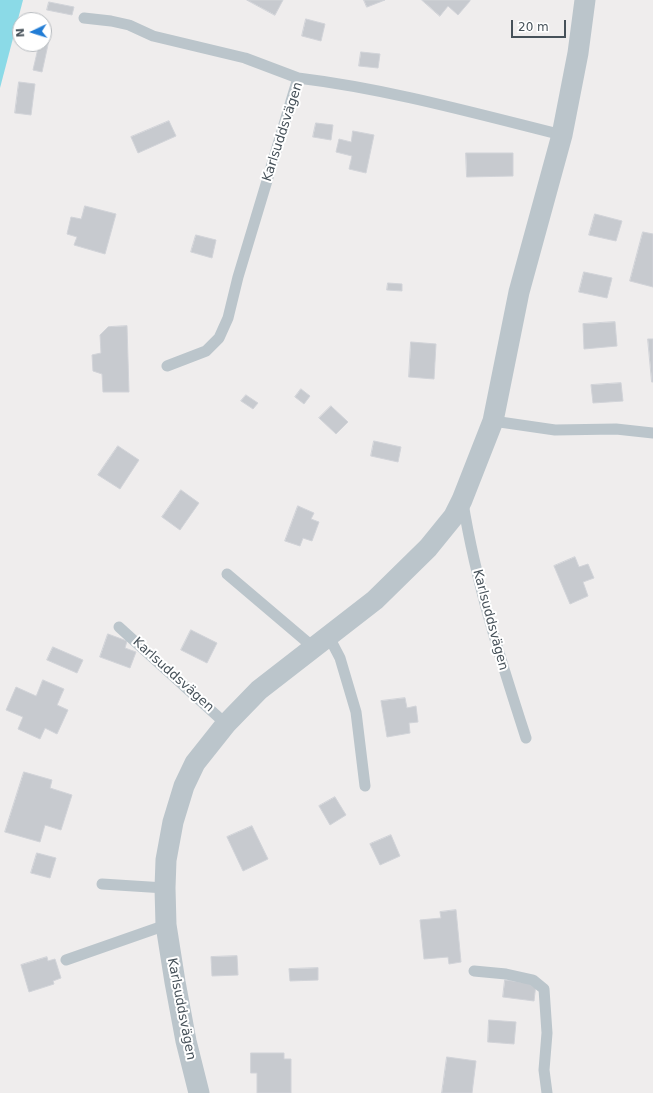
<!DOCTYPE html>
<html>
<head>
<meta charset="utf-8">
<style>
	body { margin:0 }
	#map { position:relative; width:653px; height:1093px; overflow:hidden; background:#efeded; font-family:"DejaVu Sans",sans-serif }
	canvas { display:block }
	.north { position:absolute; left:12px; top:12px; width:40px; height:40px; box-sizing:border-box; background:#fff; border:1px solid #b5b9bd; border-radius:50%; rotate:266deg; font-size:11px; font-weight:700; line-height:16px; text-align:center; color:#465159 }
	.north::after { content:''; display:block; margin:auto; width:14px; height:18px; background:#217cd5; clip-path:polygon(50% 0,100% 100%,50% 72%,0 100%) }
	.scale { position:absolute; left:511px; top:20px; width:55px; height:18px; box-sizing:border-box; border:2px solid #465159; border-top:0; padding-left:5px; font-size:12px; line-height:14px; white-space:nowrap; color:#465159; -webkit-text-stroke:3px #fff; paint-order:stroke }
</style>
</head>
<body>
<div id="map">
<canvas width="653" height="1093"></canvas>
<div class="north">N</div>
<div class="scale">20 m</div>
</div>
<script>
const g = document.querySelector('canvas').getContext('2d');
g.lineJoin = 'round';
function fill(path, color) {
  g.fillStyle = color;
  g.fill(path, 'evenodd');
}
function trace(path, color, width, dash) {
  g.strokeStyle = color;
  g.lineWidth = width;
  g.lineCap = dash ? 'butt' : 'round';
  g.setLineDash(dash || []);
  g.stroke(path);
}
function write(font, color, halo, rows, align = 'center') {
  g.font = font + ' "DejaVu Sans",sans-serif';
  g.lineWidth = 4;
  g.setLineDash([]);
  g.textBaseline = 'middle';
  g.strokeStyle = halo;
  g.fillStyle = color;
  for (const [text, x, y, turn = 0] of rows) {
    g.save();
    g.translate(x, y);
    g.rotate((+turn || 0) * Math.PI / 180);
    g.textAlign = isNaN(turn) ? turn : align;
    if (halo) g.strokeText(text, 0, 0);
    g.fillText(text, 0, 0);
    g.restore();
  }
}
const water = new Path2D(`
	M0,0H23L0,88Z`);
const building = new Path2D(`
	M247,0H283L275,15Z
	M364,0H385L367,7Z
	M422,0H470V1L458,15L448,6L440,16Z
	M49,2L74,7L72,15L47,10Z
	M306,19L325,24L321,41L302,36Z
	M44,39L49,40L42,72L33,70L39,44H44Z
	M361,52L380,54L378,68L359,66Z
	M19,82L35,84L31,115L15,113Z
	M169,121L176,136L138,153L131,137Z
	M316,123L333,125L331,140L313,137Z
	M353,131L374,135L366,173L349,169L352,156L336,152L339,139L351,142Z
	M466,153H513V176L467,177Z
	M85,206L116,214L105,254L74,245L77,237L67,234L71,217L81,219Z
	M595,214L622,221L616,241L589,235Z
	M643,232L653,234V287L630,281Z
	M196,235L216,240L212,258L191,252Z
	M584,272L612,278L607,298L579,292Z
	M388,283L402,284V291L387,290Z
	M615,322L617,346L584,349L583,324Z
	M127,326L129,392H103L102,374L93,371L92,355L101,353L100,335L108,327Z
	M648,339H653V382H652Z
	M411,342L436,344L434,379L409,377Z
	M621,383L623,401L593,403L591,385Z
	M301,389L310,396L304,404L295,397Z
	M246,395L258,403L253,409L241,401Z
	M331,406L348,422L336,434L319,418Z
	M374,441L401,447L398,462L371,456Z
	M118,446L139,460L120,489L98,475Z
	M181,490L199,503L180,530L162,517Z
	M298,506L314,513L311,519L319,522L312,541L303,538L300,546L285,541Z
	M575,557L579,567L588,564L594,578L583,582L588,596L570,604L554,566Z
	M191,630L217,643L207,663L181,650Z
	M108,634L127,641L125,648L136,652L130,668L100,657Z
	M53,647L83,660L77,673L47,660Z
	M43,680L64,689L57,705L68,710L57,734L45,728L40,739L18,729L23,717L6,710L16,687L36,696Z
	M405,698L407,708L416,706L418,722L409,723L410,733L387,737L381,701Z
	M24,772L52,780L50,788L72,795L61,830L45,825L40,842L5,832Z
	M335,797L346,815L330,825L319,806Z
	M252,826L268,859L243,871L227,837Z
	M391,835L400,856L380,865L370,844Z
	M37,853L56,858L50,878L31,873Z
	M456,910L461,962L449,964L448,957L424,959L420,920L441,918L440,912Z
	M237,956L238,975L212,976L211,957Z
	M47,957L48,961L55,959L61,978L53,981L54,984L29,992L21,965Z
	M318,968V980L290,981L289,969Z
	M505,980L536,984L534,1001L503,997Z
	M489,1020L516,1022L514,1044L488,1042Z
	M251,1053H284V1059H291V1093H257V1073H251Z
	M447,1057L476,1061L472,1093H442Z`);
const service = new Path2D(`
	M84,18L111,21L129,25L153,36L245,58L298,78
	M167,366L206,351L219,338L228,318L238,277L298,78C388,89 474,113 562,135
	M493,421L555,430L616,429L653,433
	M463,503C476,583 501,661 526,738
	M227,574L313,647
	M119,627L226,724
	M328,635L340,658L356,712L365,786
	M102,884L165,888
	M66,960L166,925
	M474,971L506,974L533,980L544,989L547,1033L544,1070L547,1093`);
const minor = new Path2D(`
	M199,1093L186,1041L175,982L166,925L165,888L166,860L173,822L184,786L195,763L226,724L259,690L375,600L428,548L454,516L462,500L493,421L519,292L562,135L578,53L585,0`);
const streetNames = [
	["Karlsuddsvägen",283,132,-72],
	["Karlsuddsvägen",490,620,75],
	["Karlsuddsvägen",173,675,42],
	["Karlsuddsvägen",181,1009,79]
];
fill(water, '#8bdae7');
fill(building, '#c7cacf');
trace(building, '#d1d3d8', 1);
trace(service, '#bbc5cb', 11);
trace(minor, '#bbc5cb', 21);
write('13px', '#465159', '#fff', streetNames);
</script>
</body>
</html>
